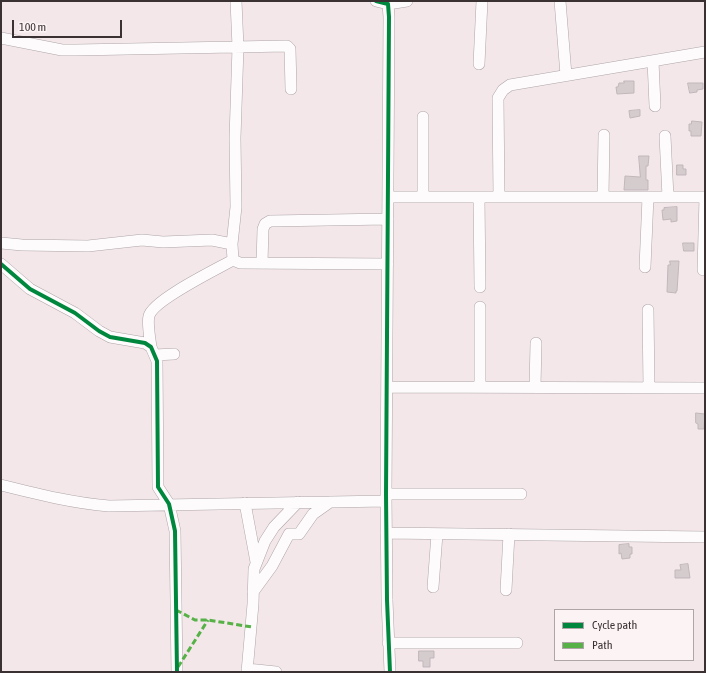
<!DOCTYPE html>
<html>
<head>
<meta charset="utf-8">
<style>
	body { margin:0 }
	#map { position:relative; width:706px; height:673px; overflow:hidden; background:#f3e7ea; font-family:"Asap Condensed",sans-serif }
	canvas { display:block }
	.frame { position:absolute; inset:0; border:2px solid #393132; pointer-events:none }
	.legend { position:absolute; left:554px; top:609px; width:140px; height:52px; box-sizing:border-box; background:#fcf3f5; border:1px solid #aea5a7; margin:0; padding:5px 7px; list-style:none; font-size:12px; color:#393132 }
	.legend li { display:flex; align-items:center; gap:8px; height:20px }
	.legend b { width:20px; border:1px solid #aea5a7 }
	.scale { position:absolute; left:12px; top:20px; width:110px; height:18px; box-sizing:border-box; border:2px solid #393132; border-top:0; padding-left:5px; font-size:12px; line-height:14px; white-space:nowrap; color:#393132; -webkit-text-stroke:3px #fcf3f5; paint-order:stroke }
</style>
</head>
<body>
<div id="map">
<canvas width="706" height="673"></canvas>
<div class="frame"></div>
<ul class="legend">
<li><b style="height:5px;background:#00873e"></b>Cycle path</li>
<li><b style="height:5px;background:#56b246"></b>Path</li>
</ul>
<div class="scale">100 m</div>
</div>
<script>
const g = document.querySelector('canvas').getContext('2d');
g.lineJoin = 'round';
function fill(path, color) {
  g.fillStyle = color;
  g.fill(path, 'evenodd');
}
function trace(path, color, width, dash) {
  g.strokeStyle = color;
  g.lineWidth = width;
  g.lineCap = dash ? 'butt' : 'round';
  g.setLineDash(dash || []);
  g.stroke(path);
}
const building = new Path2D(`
	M624,81H634V93L617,94L616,87H618L619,83H624Z
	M688,83H703V89L697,90V92L690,93Z
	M640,110V116L630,118L629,111Z
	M692,121L702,122L701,136H691V131H689V124H691Z
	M639,156H649L648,166H646V180H648V190H624L625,176L640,177Z
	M677,165H683V169H686V175H677Z
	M677,207V221L671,222V219L663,220L662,210H664V208Z
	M683,243H694V251H684Z
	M670,261H679L677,291H676V293L667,292L668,265H670Z
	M696,413L705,414L704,429H698V424L696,423Z
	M629,544V547H632V554H630V558L622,559L621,553L619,554V545Z
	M688,564L690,578H675V570H681L680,565Z
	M419,651H434V658H430V667H423V661H419Z`);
const minor = new Path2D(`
	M236,1L238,47L235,138L236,207L232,244L233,260L240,263L388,264
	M376,1L388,4L389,17L386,494L387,600L390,672
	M560,1L566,75
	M388,4L407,1
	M1,38L62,50H76L287,46L290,49L291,89
	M653,61L655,106
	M479,64L482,1
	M423,117V197
	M665,136L668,197
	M388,197H705
	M479,197L480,287
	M499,197L498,98L503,90L510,85L705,52
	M603,197L604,135
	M1,243L22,245L88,246L142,240L163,242L212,240L232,244
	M262,263L263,229L265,224L270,221L388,219
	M1,264L30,289L75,313L99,331L110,337L145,343L151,347L157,361L158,487L169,504L175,531L177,672
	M645,267L648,197
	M703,270L705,197
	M648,310L649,388
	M151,347C150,339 147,323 149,316C153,300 217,269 233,260
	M155,355L174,354
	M387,387L705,388
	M480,387V307
	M535,387L536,343
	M1,485C37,494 72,503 109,506L386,501
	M386,494H521
	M245,503L256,562
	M386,533L705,537
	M433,587L437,534
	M506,590L509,534
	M253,592L272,566L289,534H299L313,514L330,502
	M388,643H517
	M247,669L276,672
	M247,672L253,604L254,569L265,541L274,527L298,502`);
const quiet = new Path2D(`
	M176,610L195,620H208L252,627
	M178,667L208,620`);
const cycleway = new Path2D(`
	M376,1L388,4L389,17L386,494L387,600L390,672
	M1,264L30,289L75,313L99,331L110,337L145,343L151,347L157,361L158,487L169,504L175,531L177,672`);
fill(building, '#d5cccd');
trace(building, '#c1b7ba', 1);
trace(minor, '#aea5a7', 12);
trace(minor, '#fdfbfc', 11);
trace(quiet, '#56b246', 3, [6, 3]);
trace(cycleway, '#00873e', 4);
</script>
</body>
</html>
